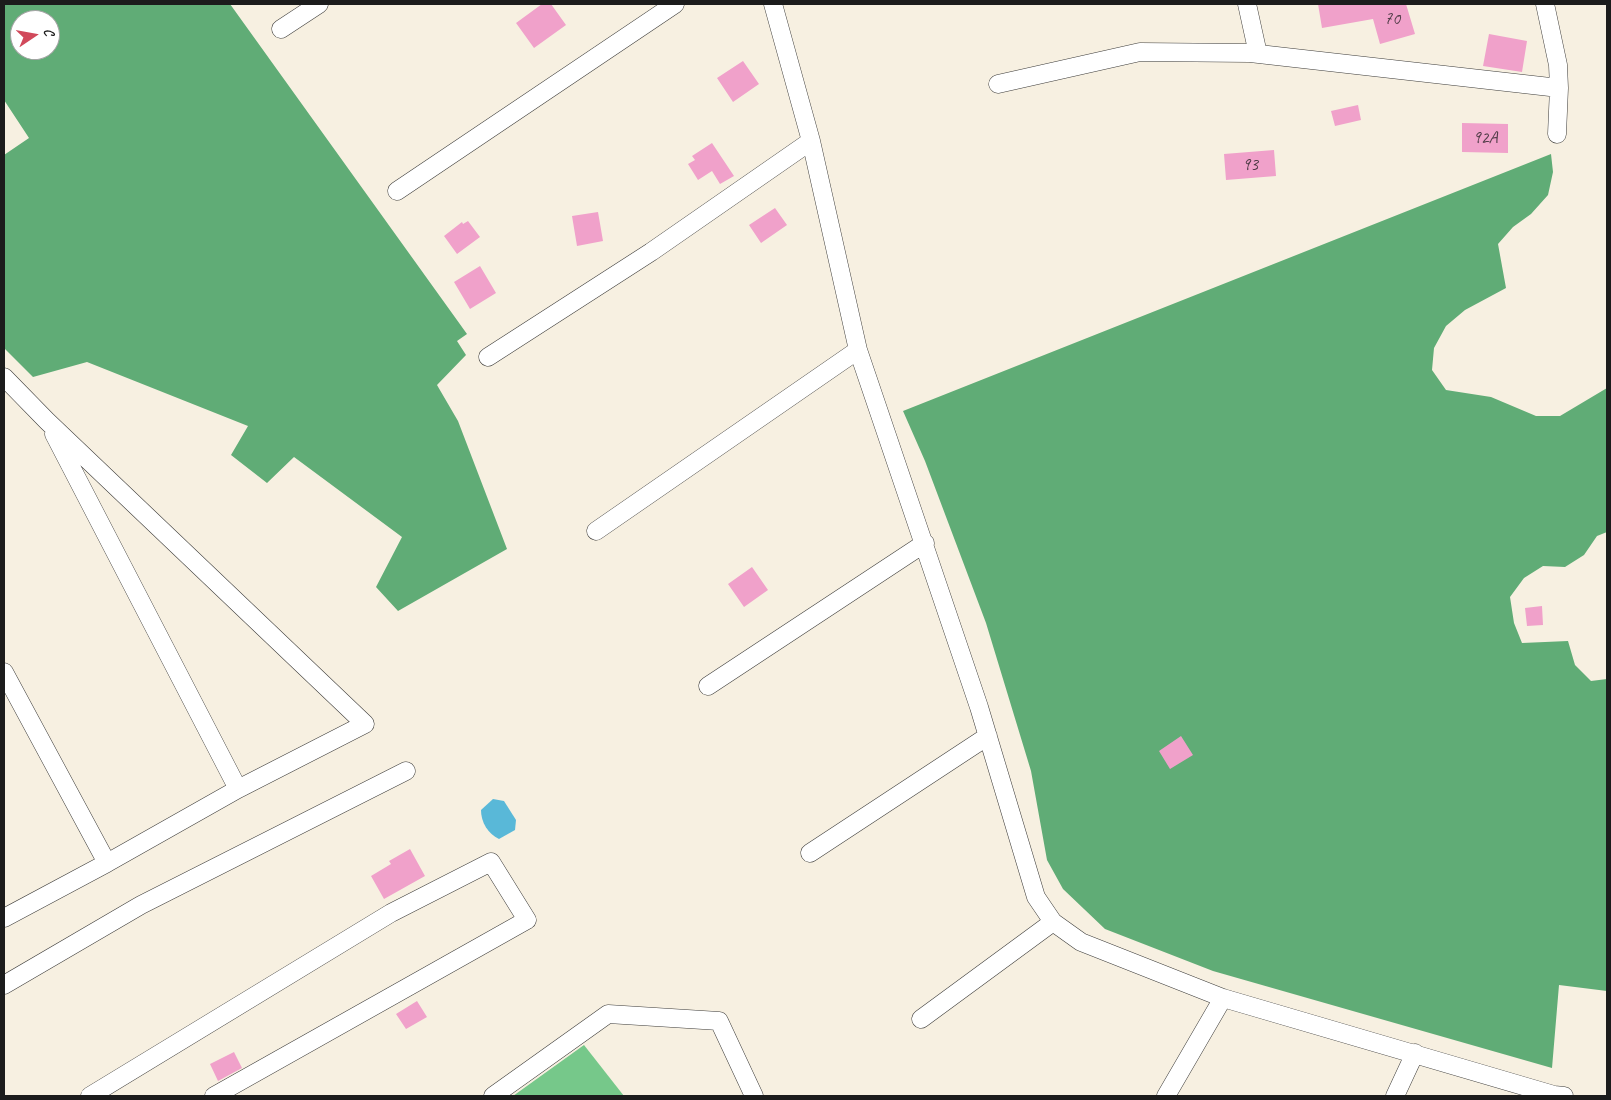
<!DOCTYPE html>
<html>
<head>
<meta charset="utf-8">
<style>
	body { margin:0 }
	#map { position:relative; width:1611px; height:1100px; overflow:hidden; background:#f7f0e1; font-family:Caveat,sans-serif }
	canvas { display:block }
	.frame { position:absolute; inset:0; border:5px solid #1c1c1c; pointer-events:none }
	.north { position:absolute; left:10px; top:10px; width:50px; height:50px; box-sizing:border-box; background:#fff; border:1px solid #a4a4a4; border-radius:50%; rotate:78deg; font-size:14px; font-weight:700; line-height:20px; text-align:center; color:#1c1c1c }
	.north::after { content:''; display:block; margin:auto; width:18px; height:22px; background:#d1495b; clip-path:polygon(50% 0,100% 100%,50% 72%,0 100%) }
</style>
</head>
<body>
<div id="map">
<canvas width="1611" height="1100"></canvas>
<div class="frame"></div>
<div class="north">С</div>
</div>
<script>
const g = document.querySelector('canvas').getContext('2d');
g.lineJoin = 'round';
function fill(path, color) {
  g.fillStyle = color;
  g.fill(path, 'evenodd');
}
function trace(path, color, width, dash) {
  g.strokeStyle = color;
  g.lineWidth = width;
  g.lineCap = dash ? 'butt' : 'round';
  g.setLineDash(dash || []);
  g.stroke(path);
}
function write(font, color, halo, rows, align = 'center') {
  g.font = font + ' Caveat,sans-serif';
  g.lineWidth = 4.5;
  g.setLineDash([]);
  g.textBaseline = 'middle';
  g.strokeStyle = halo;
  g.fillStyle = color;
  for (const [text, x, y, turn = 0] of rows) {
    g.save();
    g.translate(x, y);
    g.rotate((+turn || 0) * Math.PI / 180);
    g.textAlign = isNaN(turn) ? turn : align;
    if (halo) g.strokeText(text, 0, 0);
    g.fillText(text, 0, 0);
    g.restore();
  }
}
const green = new Path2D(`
	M584,1045L624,1096H513Z`);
const forest = new Path2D(`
	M4,4H230L467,334L457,341L466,355L437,385L458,421L507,549L398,611L376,587L402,537L294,457L267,483L231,455L248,426L87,362L33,377L4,348V155L29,138L4,100ZM20,20H50V50H20Z
	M1551,154L1553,172L1548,195L1531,214L1513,227L1498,244L1506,288L1465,310L1446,326L1434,348L1432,370L1446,390L1491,397L1536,416H1560L1607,388V532L1597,536L1584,555L1565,567L1543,566L1524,578L1510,597L1514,623L1522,643L1568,641L1575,665L1591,681L1607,679V991L1559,985L1552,1068L1213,971L1105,929L1063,889L1047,860L1031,771L986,623L925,461L903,411Z`);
const water = new Path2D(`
	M493,799L504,801L516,820L515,830L499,839C488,834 481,822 481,810Z`);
const building = new Path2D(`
	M542,4H551L566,25L534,48L516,23Z
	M1318,4H1406L1415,34L1380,44L1373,19L1322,28Z
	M1489,34L1527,41L1522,72L1483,66Z
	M743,61L759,84L733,102L717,78Z
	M1358,105L1361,120L1335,126L1331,111Z
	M1462,123L1508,124V153L1462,152Z
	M712,143L734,176L720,184L712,171L698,180L688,164L695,160L692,156Z
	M1274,150L1276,176L1226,180L1224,154Z
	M775,208L787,225L761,243L749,225Z
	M598,212L603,241L577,246L572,216Z
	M468,221L480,237L457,254L444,236L462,222L463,224Z
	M480,266L496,293L470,309L454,282Z
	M752,567L768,590L744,607L728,584Z
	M1542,606L1543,625L1527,626L1525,608Z
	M1181,736L1193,755L1170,769L1159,751Z
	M410,849L425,876L384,899L371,876L391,864L389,861Z
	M417,1001L427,1017L406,1029L396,1014Z
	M234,1052L242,1068L218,1081L210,1064Z`);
const minor = new Path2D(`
	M773,4L811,141L858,350L979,707L1036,897L1053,922L1081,942L1223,998L1554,1095L1564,1096
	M1247,4L1258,54
	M1545,4L1558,65L1559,88L1557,134
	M281,29L319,4
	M998,84L1140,52L1250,53L1559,88
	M397,191L675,4
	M488,357L651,252L811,141
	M4,377L47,421L365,724L238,789L107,863L4,918
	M54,434L238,789
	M596,531L858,350
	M4,672L107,863
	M708,686L925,543
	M810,853L988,736
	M4,985L141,905L406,771
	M921,1019L1053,922
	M90,1096L391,913L491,862L527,920L214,1096
	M493,1096L608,1014L719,1021L754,1096
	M1166,1096L1223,998
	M1395,1096L1415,1053`);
const numberNames = [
	["70",1392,19],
	["92А",1485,138],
	["93",1250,165]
];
fill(green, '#76c88a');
fill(forest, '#60ac76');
fill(water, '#59b8d8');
fill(building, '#f0a1ca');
trace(minor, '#3d3c3a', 19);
trace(minor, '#fff', 18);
write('18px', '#513d48', null, numberNames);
</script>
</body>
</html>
